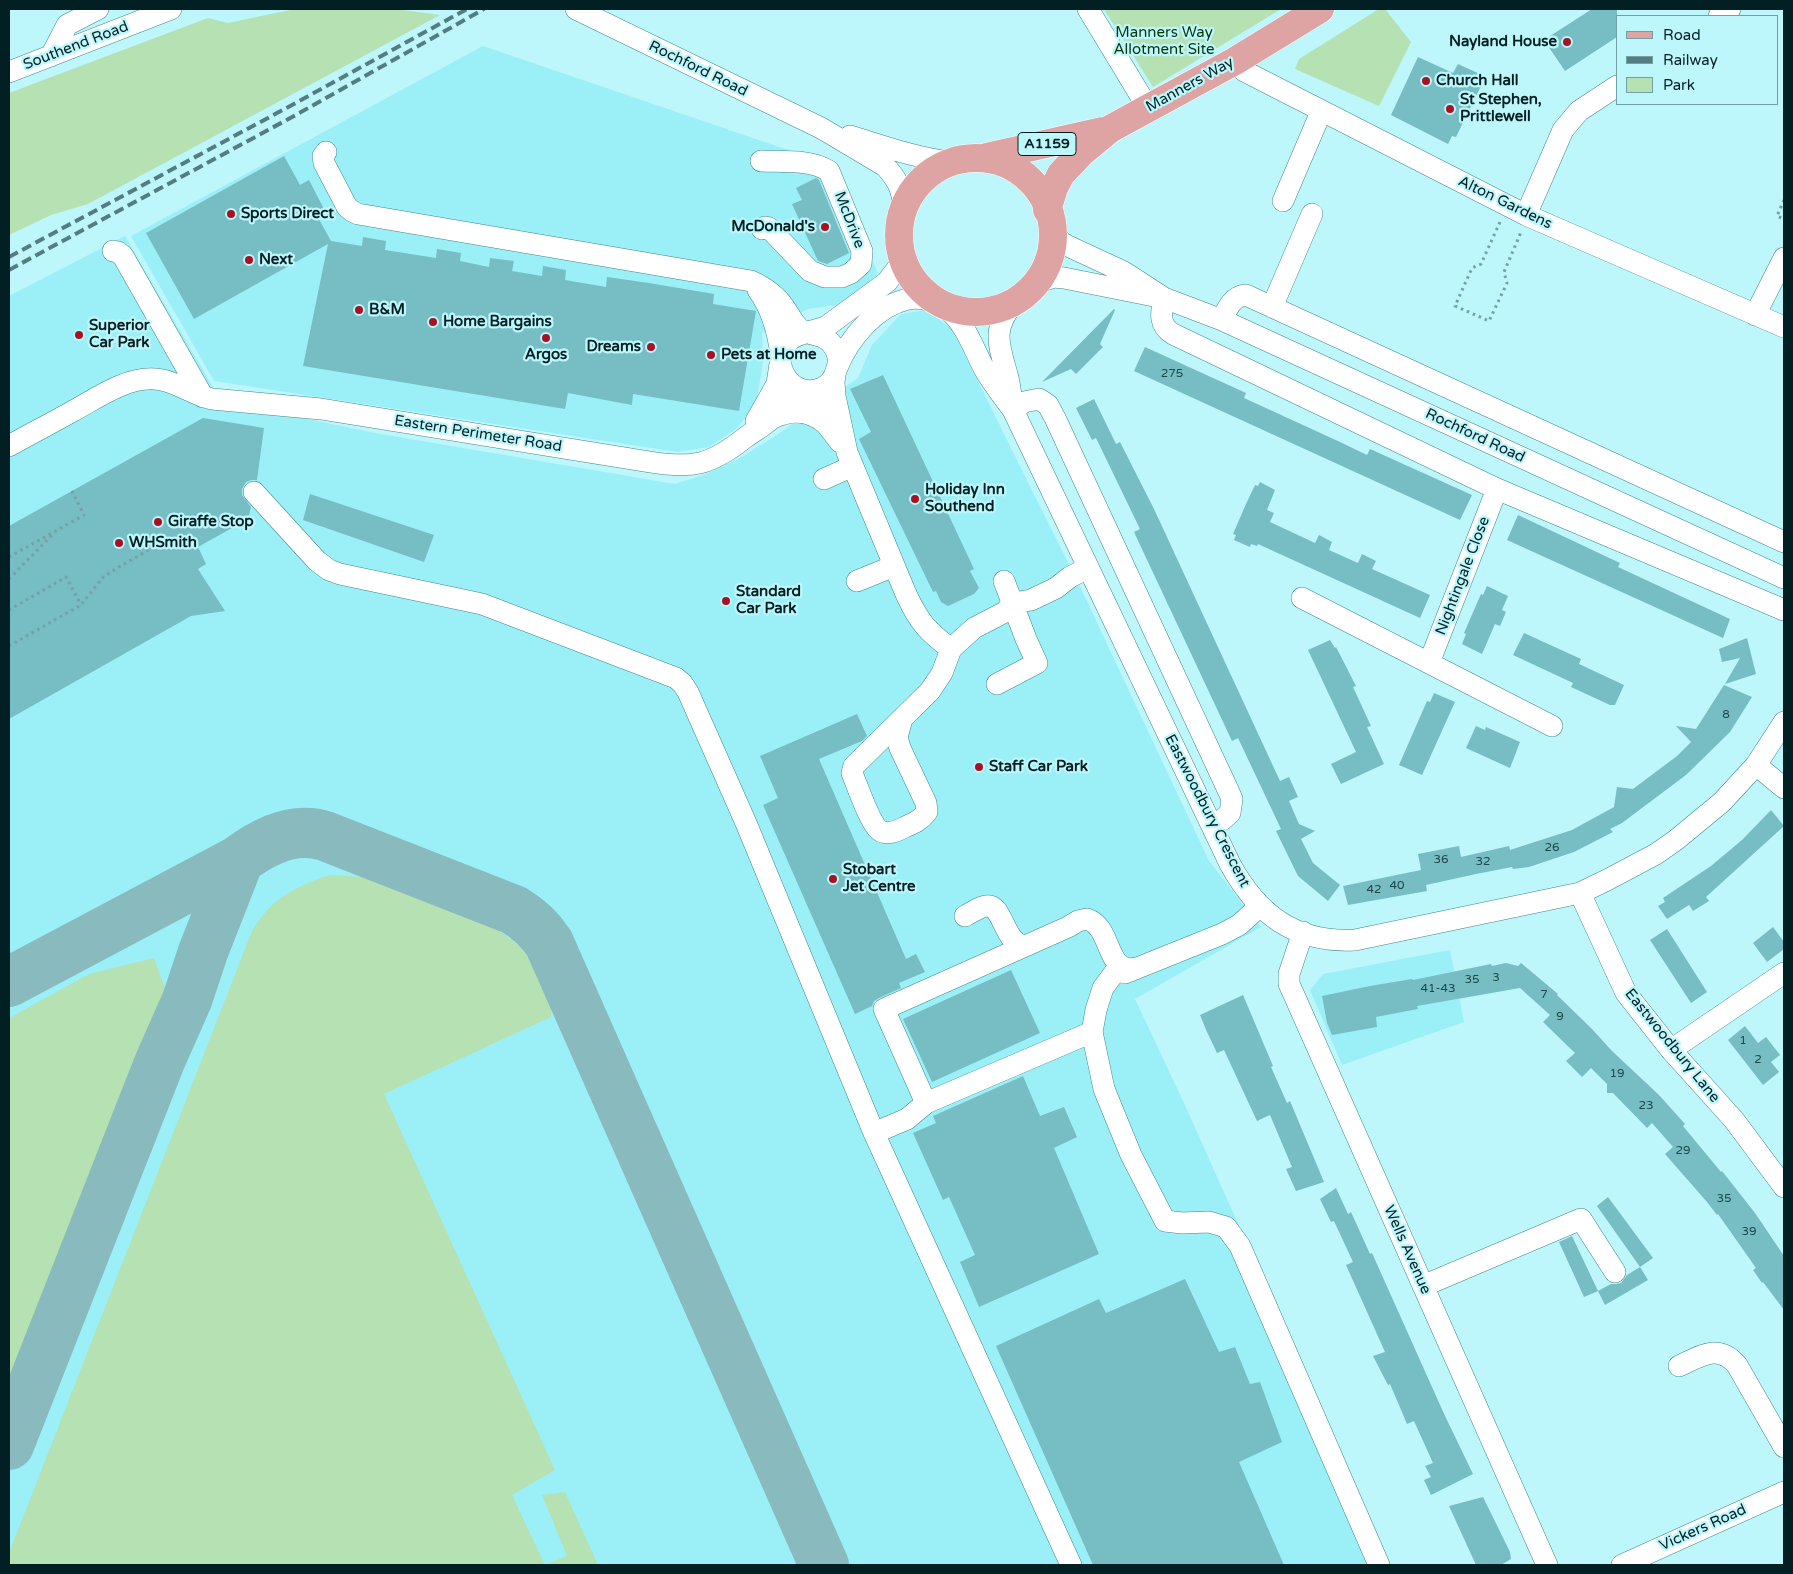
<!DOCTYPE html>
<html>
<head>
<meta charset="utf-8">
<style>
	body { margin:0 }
	#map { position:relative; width:1793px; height:1574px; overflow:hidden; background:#bdf6fb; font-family:"Varela Round",sans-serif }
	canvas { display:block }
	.frame { position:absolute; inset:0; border:10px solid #022023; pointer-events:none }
	.legend { position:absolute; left:1616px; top:15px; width:162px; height:90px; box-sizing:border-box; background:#bdf6fb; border:1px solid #72a0a5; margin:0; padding:6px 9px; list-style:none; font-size:15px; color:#022023 }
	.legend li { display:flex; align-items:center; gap:10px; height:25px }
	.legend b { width:25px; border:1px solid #72a0a5 }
</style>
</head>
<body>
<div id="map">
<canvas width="1793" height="1574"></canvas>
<div class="frame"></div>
<ul class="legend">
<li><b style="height:6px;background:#dda4a3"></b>Road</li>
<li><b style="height:6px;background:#547d81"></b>Railway</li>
<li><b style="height:14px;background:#b5e1b3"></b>Park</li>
</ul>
</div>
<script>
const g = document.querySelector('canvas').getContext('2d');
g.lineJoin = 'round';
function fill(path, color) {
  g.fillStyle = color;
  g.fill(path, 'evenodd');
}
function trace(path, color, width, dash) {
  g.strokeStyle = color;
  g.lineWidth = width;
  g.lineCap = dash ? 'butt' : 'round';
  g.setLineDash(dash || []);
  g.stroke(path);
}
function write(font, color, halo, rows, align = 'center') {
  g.font = font + ' "Varela Round",sans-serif';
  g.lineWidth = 4.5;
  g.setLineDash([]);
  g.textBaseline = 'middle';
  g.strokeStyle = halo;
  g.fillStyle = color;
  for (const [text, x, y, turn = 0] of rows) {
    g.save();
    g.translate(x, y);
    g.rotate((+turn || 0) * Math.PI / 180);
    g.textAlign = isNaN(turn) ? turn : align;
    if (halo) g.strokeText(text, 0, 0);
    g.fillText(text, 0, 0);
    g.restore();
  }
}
const built = new Path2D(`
	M483,46L835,166L878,274L844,304L808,309L762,333L763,362L756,405L736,429L709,447L677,452L214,381L131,236Z
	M125,236L221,401L375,433L675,484L706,474L738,459L774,437L858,378L872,345L901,314L926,310L952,329L1084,595L1209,861L1261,927L1135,999L1184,1103L1391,1565H9V296Z
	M1450,950L1464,1022L1342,1065L1310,990L1323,974Z`);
const green = new Path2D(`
	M295,9H396L440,15L88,204L51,215L9,235V93L208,18L228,23Z
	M1104,9H1281L1153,87Z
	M1379,9H1385L1411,42L1379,106L1295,69L1299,59Z
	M330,875L363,877L496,929C520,944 543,965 550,993C552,1000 551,1009 551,1017L384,1094L555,1470L512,1495L545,1565L567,1556L542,1495L565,1492L598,1565H9V1553L252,931C272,898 294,887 330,875Z
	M154,958L170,1002L9,1408V1018L89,974Z`);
const taxiway = new Path2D(`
	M9,982L239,860C264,841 294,826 325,836L514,910C529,919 539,928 549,943L824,1565
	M9,1445L160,1061L187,1000L203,952L239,860`);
const building = new Path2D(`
	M1592,9H1617V37L1565,71L1544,40Z
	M1418,57L1453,73L1458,64L1482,75L1478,84L1481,86L1456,137L1452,136L1448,144L1391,115Z
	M284,156L300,185L309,180L324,209L316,214L331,241L362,246L363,237L386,241L385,250L436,258L437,249L461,253L460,261L489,267L490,258L514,261L512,271L542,276L543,266L566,270L565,280L606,287L607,277L649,283L714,294L713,304L756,311L739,411L633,394L632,405L568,393L565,409L303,366L328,244L194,319L146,233Z
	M816,178L819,180L849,253L827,264L818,261L792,204L802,200L796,188Z
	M1114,309L1115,310L1100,344L1103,347L1076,374L1071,369L1042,382Z
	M1145,347L1246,393L1244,398L1340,442L1367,455L1370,449L1472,495L1460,520L1134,371Z
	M883,375L974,569L970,571L979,588L974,594L948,606L941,602L936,591L933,592L859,439L871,432L850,389Z
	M1094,399L1116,444L1120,442L1154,509L1280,781L1289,777L1298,797L1289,801L1299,824L1315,831L1301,839L1313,863L1340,885L1328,901L1298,876L1276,831L1281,829L1238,738L1232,741L1156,579L1134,532L1140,529L1096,438L1092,440L1076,408Z
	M203,418L264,428L257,480H251L246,482L242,489V495L251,507L248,519L198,547L206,564L198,569L225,611L191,616L9,719V526Z
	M1260,482L1275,490L1267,510L1274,513L1270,522L1315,543L1319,535L1332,542L1329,550L1358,563L1362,554L1376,561L1372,569L1430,595L1420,618L1258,544L1257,546L1251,544L1250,547L1234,540L1236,535L1233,534L1246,504L1255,485L1258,486Z
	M310,494L434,535L424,562L303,520Z
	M1518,515L1620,563L1618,567L1730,619L1723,638L1507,540Z
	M1487,586L1508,596L1502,610L1506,612L1500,626L1495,624L1482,654L1462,644L1466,634L1464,633L1481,594L1483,595Z
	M1524,633L1581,659L1579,664L1624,685L1615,705H1610L1571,687L1573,683L1513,655Z
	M1747,638L1756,674L1725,684L1740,658L1722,662L1719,649Z
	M1330,640L1335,648L1336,647L1356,686L1353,687L1371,726L1367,727L1384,764L1341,784L1331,764L1356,752L1308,650Z
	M1724,685L1752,697L1730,732L1686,775L1622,823L1610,829L1613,832L1574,852L1529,867L1513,869L1512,867L1476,874L1426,885L1427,891L1348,905L1343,886L1421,870L1418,854L1459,846L1461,857L1509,846L1510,850L1572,830L1614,807L1617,787L1633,789L1677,756L1691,742L1676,726L1696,729Z
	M1434,693L1455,702L1422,775L1399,765L1427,701L1430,702Z
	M857,714L867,736L862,741L819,759L906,959L916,954L925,972L899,983L901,988L879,998L874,1001L872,1006L855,1014L763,805L778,798L760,756Z
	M1476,726L1485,730L1486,727L1520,742L1510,768L1466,748Z
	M1771,810L1784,826L1706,897L1709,901L1693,911L1689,905L1667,919L1658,906L1665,902L1663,898L1711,866L1742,840Z
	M1773,927L1784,942V949L1767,962L1753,943Z
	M1667,929L1707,992L1691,1003L1650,940Z
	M1506,963L1518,966L1521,963L1558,994L1557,995L1592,1029L1612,1051L1659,1095L1685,1124L1683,1126L1721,1172L1722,1171L1755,1213L1784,1256V1310L1763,1282L1762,1283L1753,1270L1756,1268L1718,1214L1717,1215L1707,1202L1665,1154L1673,1147L1652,1123L1647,1128L1613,1093H1607V1084L1591,1068L1582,1077L1566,1061L1575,1053L1543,1022L1550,1015L1520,988L1417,1006L1418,1009L1376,1017L1377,1027L1332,1035L1327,1023L1322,996L1370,986L1412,979L1413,980L1491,964L1492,966Z
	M1011,970L1040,1033L932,1082L903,1019Z
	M1243,995L1273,1066L1271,1067L1287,1103L1290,1101L1324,1182L1296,1191L1286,1169L1292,1167L1270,1115L1257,1121L1224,1050L1217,1053L1207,1032L1200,1015Z
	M1745,1026L1758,1043L1766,1037L1780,1055L1771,1062L1779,1072L1763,1085L1728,1040Z
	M1023,1076L1040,1116L1064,1107L1077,1137L1054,1148L1099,1254L979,1307L960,1262L975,1255L949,1197L943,1200L913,1133L936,1123L933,1116Z
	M1336,1188L1348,1214L1351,1212L1370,1254L1372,1253L1445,1416L1473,1474L1431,1495L1424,1480L1431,1477L1425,1466L1433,1463L1414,1421L1407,1424L1390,1384L1388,1385L1373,1356L1385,1352L1346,1265L1353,1262L1334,1221L1331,1222L1320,1199Z
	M1608,1197L1653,1258L1640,1267L1597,1206Z
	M1572,1236L1598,1291L1584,1297L1559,1242Z
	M1640,1267L1648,1280L1605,1305L1598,1291L1611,1284H1616L1621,1283L1627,1275Z
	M1185,1279L1219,1352L1235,1347L1250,1384L1260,1382L1282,1442L1239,1462L1284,1565H1093L996,1346L1099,1299L1106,1313Z
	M1483,1497L1510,1552L1511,1559L1501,1565H1476L1449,1506Z`);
const path = new Path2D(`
	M1784,200L1777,216L1784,219
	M1500,222L1481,264L1472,268L1455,306L1489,321L1507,283L1504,272L1521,232
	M9,557L84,515L72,491
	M9,579L54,533
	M9,610L66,577L81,605
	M9,646L81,605L104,576L167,539`);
const minor = new Path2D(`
	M576,9L821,128L885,166C901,183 903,193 904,216
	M1088,9L1148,108
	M1719,16L1730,9
	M51,56L67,25L98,9
	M1235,61L1244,71L1526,215L1784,327
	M9,72L171,9
	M850,136C883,146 916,158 950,162
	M326,152L323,156L324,163L347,207L352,211L358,214L751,281C764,287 776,295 784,307C789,314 793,323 800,329C809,336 822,333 830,342C838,350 840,361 836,371C834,378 829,385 822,388C792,402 765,360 791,339C801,332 816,331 827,326L887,282L900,265L902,251
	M761,161C782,162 810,159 829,171L862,251L861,264L851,273L842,277H825L810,271L769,228L765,227L762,229
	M1283,201L1321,112
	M1526,215L1563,130L1579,111L1617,86
	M1051,227L1061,242L1068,246L1124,272L1164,298L1222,320L1784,578
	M113,251L118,252L123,256L203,397
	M1039,282L1054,277L1064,278L1154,296
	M758,290C772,309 778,332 781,355
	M1164,298C1161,312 1158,325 1173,334L1497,489L1784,610
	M945,307C967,324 973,349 986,372C994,385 1004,398 1013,410L1230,864C1258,915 1295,943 1355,940L1580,893L1607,880L1656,854L1676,840L1722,802L1756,765L1784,722
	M1272,307L1312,214
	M1755,315L1784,258
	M1222,320C1227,309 1232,296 1246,295L1784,542
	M837,368C849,338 876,306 908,299C917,297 926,299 935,302
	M835,375L834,382L835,396L847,452L906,594C919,622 927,631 951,649
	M807,391L813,397L827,425L840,442
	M1012,405C1011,395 1010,384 1007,374C998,343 992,328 1015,301
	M1013,410L1024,402L1039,399L1048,405L1055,418L1228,790L1232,799L1230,813L1222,820L1212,825
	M771,419C791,409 810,409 827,425
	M756,421L777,384L780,364
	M9,446C30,434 52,423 73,411C97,398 126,377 155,379C175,380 192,395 212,399L321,409L650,462C693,469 711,465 746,437C754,431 764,426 771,419C783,407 789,395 807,391
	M824,479L853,466
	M254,492L317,561L329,570L340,574L482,604L676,678L682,683L688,692L746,823L874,1133L1071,1565
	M857,581L894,566
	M1302,598L1552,726
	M1429,663L1497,489
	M997,684L1037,663L1026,639L1004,581
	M902,719L897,737L900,748L926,803L927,812C921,820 914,823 905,827C897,831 887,836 879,830C870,823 857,785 852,773L854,766L930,691L942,673L951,649L974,628L1005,612L1013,603L1031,600L1056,588L1070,577L1088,568
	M1756,765L1784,788
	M1580,893L1626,993L1671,1050L1734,1120L1784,1187
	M965,916C971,913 979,907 986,906C1003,903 1003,942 1024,946
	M1303,932L1289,974V984L1294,995L1547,1565
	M1124,968L1115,972L1103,988L1096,1010L1092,1032L1104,1089L1131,1155L1165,1221L1182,1223L1209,1222L1226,1227L1240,1246L1379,1565
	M1125,973L1222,934L1239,925L1260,906
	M1671,1050L1784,973
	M926,1103L884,1009L1068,927L1078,921L1087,919C1113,927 1105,975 1136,968
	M874,1133L907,1119L926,1103L1092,1032
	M1423,1286L1581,1219L1615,1272
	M1679,1366C1701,1356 1718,1343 1737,1365L1784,1447
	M1622,1565L1784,1492`);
const major = new Path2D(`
	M987,157L1103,131
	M899 235a77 77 0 1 1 154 0a77 77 0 1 1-154 0Z
	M1047,210L1054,188L1061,174L1081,153L1110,129L1235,61L1320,9`);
const rail = new Path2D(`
	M9,257L292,105L467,9
	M9,270L294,116L484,9`);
const markers = [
	[1567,42,5,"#a81123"],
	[1426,81,5,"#a81123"],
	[1450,109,5,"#a81123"],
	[231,214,5,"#a81123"],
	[825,227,5,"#a81123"],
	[249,260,5,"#a81123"],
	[359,310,5,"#a81123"],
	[433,322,5,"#a81123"],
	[79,335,5,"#a81123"],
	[546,338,5,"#a81123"],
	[651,347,5,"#a81123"],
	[711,355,5,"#a81123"],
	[915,499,5,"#a81123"],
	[158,522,5,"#a81123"],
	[119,543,5,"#a81123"],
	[726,601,5,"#a81123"],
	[979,767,5,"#a81123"],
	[833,879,5,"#a81123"]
];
const numberNames = [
	["275",1172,374],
	["8",1726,715],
	["26",1552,848],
	["36",1441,860],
	["32",1483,862],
	["40",1397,886],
	["42",1374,890],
	["3",1496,978],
	["35",1472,980],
	["41-43",1438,989],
	["7",1544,995],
	["9",1560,1017],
	["1",1743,1041],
	["2",1758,1060],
	["19",1617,1074],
	["23",1646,1106],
	["29",1683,1151],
	["35",1724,1199],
	["39",1749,1232]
];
const shields = [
	[1047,144,58]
];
const shieldNames = [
	["A1159",1047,144]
];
const parkNames = [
	["Manners Way",1164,33],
	["Allotment Site",1164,50]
];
const poiNames = [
	["Nayland House",1557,42,"right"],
	["Church Hall",1436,81],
	["St Stephen,",1460,100],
	["Prittlewell",1460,117],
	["Sports Direct",241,214],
	["McDonald's",815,227,"right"],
	["Next",259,260],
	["B&M",369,310],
	["Home Bargains",443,322],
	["Superior",89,326],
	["Car Park",89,343],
	["Dreams",641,347,"right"],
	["Argos",546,355,"center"],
	["Pets at Home",721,355],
	["Holiday Inn",925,490],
	["Southend",925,507],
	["Giraffe Stop",168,522],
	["WHSmith",129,543],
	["Standard",736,592],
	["Car Park",736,609],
	["Staff Car Park",989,767],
	["Stobart",843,870],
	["Jet Centre",843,887]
];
const streetNames = [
	["Southend Road",76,46,-21],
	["Rochford Road",698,69,26],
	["Manners Way",1190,85,-29],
	["Alton Gardens",1505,203,26],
	["McDrive",849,220,69],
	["Eastern Perimeter Road",478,434,9],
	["Rochford Road",1475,436,25],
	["Nightingale Close",1463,576,-69],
	["Eastwoodbury Crescent",1207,811,63],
	["Eastwoodbury Lane",1672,1046,51],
	["Wells Avenue",1407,1250,66],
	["Vickers Road",1703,1528,-24]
];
fill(built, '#9bf0f8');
fill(green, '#b5e1b3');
trace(taxiway, '#88babe', 50);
fill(building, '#76bdc4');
trace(minor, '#3f878e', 22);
trace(major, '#fff', 29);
trace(path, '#73a1a5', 3, [2.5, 4]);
trace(minor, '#fff', 21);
trace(major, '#dda4a3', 28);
trace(rail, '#547d81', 4, [10, 5]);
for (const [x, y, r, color] of markers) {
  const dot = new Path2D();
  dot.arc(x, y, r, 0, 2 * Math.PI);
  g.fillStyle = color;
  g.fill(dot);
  trace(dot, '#bdf6fb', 2);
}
write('12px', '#1f474b', null, numberNames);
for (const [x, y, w] of shields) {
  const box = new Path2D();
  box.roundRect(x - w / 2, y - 11.5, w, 23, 4);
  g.fillStyle = '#bdf6fb';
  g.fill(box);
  trace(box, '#022023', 1);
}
write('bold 14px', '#022023', null, shieldNames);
write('15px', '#073709', '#bdf6fb', parkNames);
write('bold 15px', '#022023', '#bdf6fb', poiNames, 'left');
write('15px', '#022023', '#bdf6fb', streetNames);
</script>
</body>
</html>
